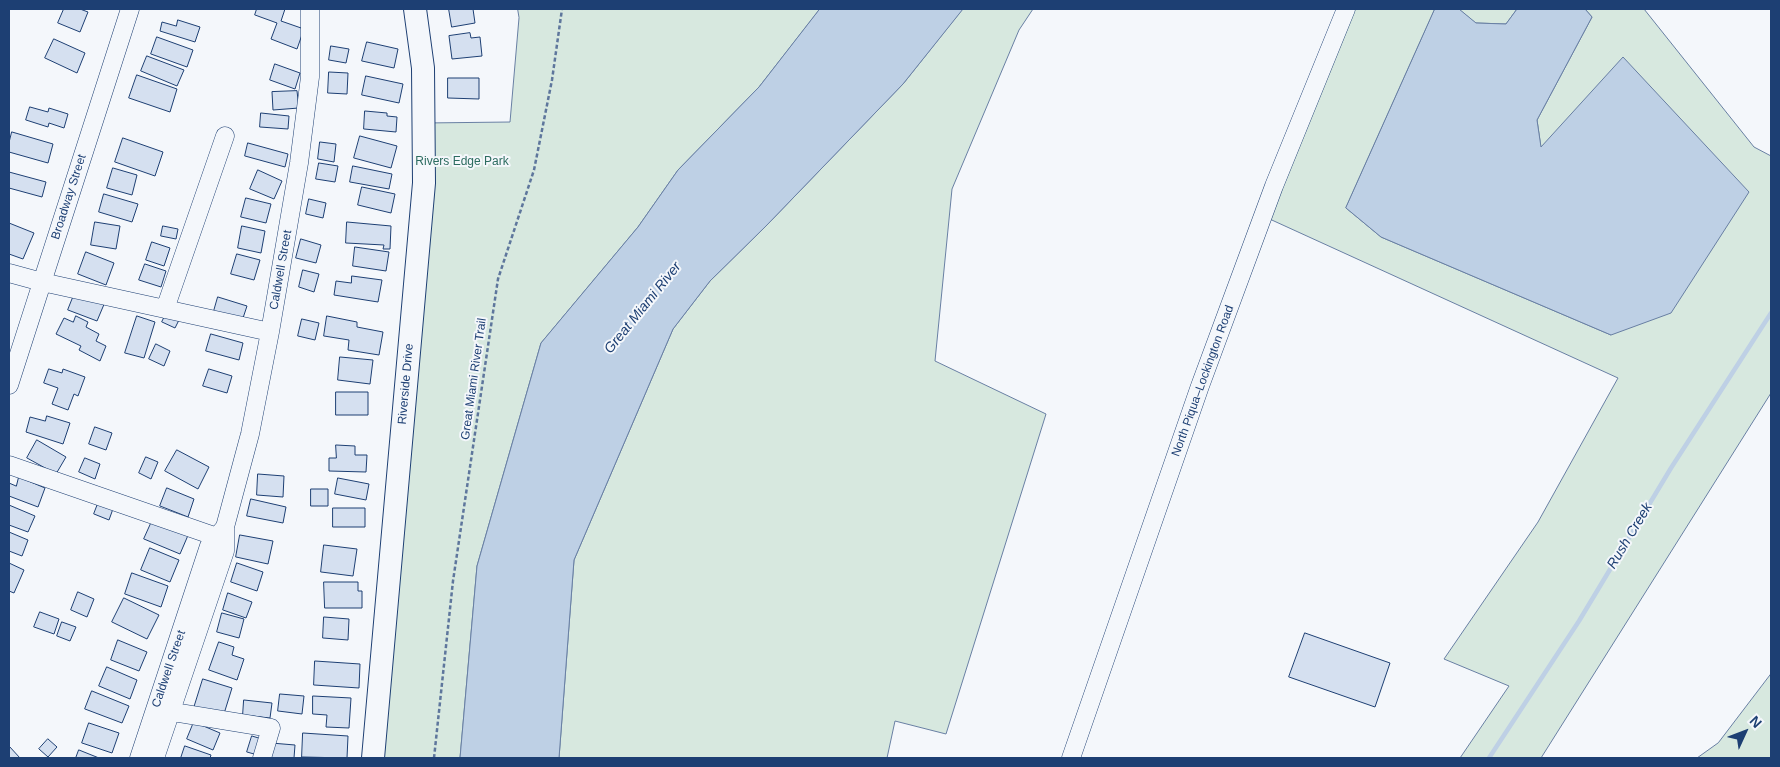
<!DOCTYPE html>
<html>
<head>
<meta charset="utf-8">
<style>
	body { margin:0 }
	#map { position:relative; width:1780px; height:767px; overflow:hidden; background:#f4f7fb; font-family:Arial,sans-serif }
	canvas { display:block }
	.frame { position:absolute; inset:0; border:10px solid #1d3f73; pointer-events:none }
	.north { position:absolute; left:1720px; top:707px; width:50px; height:50px; -webkit-text-stroke:4px #f4f7fb; paint-order:stroke; rotate:47deg; font-size:14px; font-weight:700; line-height:20px; text-align:center; color:#1d3f73 }
	.north::after { content:''; display:block; margin:auto; width:18px; height:22px; background:#1d3f73; clip-path:polygon(50% 0,100% 100%,50% 72%,0 100%) }
</style>
</head>
<body>
<div id="map">
<canvas width="1780" height="767"></canvas>
<div class="frame"></div>
<div class="north">N</div>
</div>
<script>
const g = document.querySelector('canvas').getContext('2d');
g.lineJoin = 'round';
function fill(path, color) {
  g.fillStyle = color;
  g.fill(path, 'evenodd');
}
function trace(path, color, width, dash) {
  g.strokeStyle = color;
  g.lineWidth = width;
  g.lineCap = dash ? 'butt' : 'round';
  g.setLineDash(dash || []);
  g.stroke(path);
}
function write(font, color, halo, rows, align = 'center') {
  g.font = font + ' Arial,sans-serif';
  g.lineWidth = 4;
  g.setLineDash([]);
  g.textBaseline = 'middle';
  g.strokeStyle = halo;
  g.fillStyle = color;
  for (const [text, x, y, turn = 0] of rows) {
    g.save();
    g.translate(x, y);
    g.rotate((+turn || 0) * Math.PI / 180);
    g.textAlign = isNaN(turn) ? turn : align;
    if (halo) g.strokeText(text, 0, 0);
    g.fillText(text, 0, 0);
    g.restore();
  }
}
const green = new Path2D(`
	M518,9H820L759,87L678,170L638,227L541,343L477,566L460,758H373L424,123L510,122L519,18Z
	M963,9H1033L1019,30L952,189L935,361L1046,414L946,734L895,721L887,758H559L574,560L673,329L710,281L766,226L903,84Z
	M1346,9H1435L1346,208L1381,237L1611,335L1541,148L1537,120L1592,17L1585,9H1644L1754,147L1771,156V393L1541,758H1460L1509,686L1444,659L1538,522L1618,378L1263,216Z
	M1459,9H1517L1506,24L1476,23Z
	M1771,674V758H1697L1718,743Z`);
const water = new Path2D(`
	M820,9H963L903,84L766,226L710,281L673,329L574,560L559,758H460L477,566L541,343L638,227L678,170L759,87Z
	M1435,9H1459L1476,23L1506,24L1517,9H1585L1592,17L1537,120L1541,147L1623,57L1749,192L1671,313L1611,335L1381,237L1346,208Z`);
const stream = new Path2D(`
	M1489,758L1579,621L1671,468L1771,313`);
const building = new Path2D(`
	M64,9H80L88,12L80,32L58,23Z
	M257,9H285L281,21L304,29L297,49L271,39L277,23L255,15Z
	M449,9H473L475,23L452,27Z
	M178,20L200,27L195,42L160,31L162,22L176,26Z
	M470,33L471,38L480,37L482,56L452,59L449,36Z
	M157,37L193,50L187,67L151,54Z
	M54,39L85,53L77,73L45,58Z
	M367,42L398,49L394,68L362,61Z
	M331,46L349,49L346,63L329,60Z
	M147,56L184,70L177,86L141,71Z
	M275,64L300,73L295,89L270,80Z
	M329,72L348,73L347,94L328,93Z
	M137,75L177,89L170,112L129,98Z
	M366,76L403,84L399,103L362,95Z
	M448,78H479V99L448,98Z
	M297,91L299,108L273,110L272,92Z
	M30,107L48,112L49,108L68,114L64,128L49,123L48,127L26,120Z
	M365,111L387,113V116L397,117L396,132L364,129Z
	M261,113L289,116L288,129L260,127Z
	M12,132L53,144L48,163L9,152V143Z
	M360,136L397,146L391,168L354,158Z
	M123,138L163,152L155,176L115,162Z
	M320,142L336,144L334,162L318,159Z
	M248,143L288,154L285,167L245,156Z
	M319,163L338,166L335,182L316,179Z
	M353,166L392,174L389,189L350,182Z
	M113,168L137,175L132,195L107,188Z
	M258,170L282,181L274,199L250,189Z
	M9,172L46,182L42,197L9,188Z
	M362,187L395,194L391,213L358,205Z
	M104,194L138,204L132,222L99,212Z
	M246,198L271,204L266,223L241,217Z
	M309,199L326,203L323,218L306,214Z
	M95,222L120,226L116,249L91,245Z
	M347,222L391,226L390,249H383L384,245L346,243Z
	M9,223L34,233L23,259L9,254Z
	M163,226L178,229L176,239L161,236Z
	M242,226L265,231L261,253L238,248Z
	M301,239L321,245L316,263L296,258Z
	M152,242L170,248L164,266L146,260Z
	M355,247L389,252L386,271L353,266Z
	M86,252L114,263L106,285L78,274Z
	M237,254L260,260L254,280L231,274Z
	M145,264L166,271L161,287L139,280Z
	M303,270L319,274L314,292L299,287Z
	M352,276L382,280L378,302L334,295L336,281L351,283Z
	M76,290L105,302L97,321L68,310Z
	M218,297L247,306L242,321L214,311Z
	M166,314L179,320L175,328L162,322Z
	M76,316L88,322L86,327L99,334L96,341L106,346L100,361L79,350L81,346L56,334L64,318L73,322Z
	M137,316L155,322L144,358L125,353Z
	M327,316L357,322V327L383,332L379,355L348,350L349,340L324,336Z
	M302,319L319,323L315,340L298,336Z
	M211,334L243,343L239,360L206,351Z
	M156,344L170,351L164,366L149,359Z
	M340,357L373,360L370,384L338,380Z
	M49,369L62,373L63,369L85,377L78,396L74,394L68,410L52,404L58,388L44,383Z
	M209,369L232,376L227,393L203,386Z
	M336,392H368V415H336Z
	M47,416L70,423L63,444L26,432L30,417L45,421Z
	M95,427L112,433L106,450L89,444Z
	M37,440L66,457L56,474L27,458Z
	M336,445L355,446V455H367L366,472L329,471V458H336Z
	M177,450L209,467L198,489L165,471Z
	M146,457L158,462L151,479L139,473Z
	M85,458L100,464L95,479L79,472Z
	M258,474L284,476L283,497L257,495Z
	M19,477L45,488L38,507L9,496V483L16,486Z
	M338,478L369,484L366,500L335,494Z
	M167,488L194,499L188,517L160,506Z
	M311,489H328V506H311Z
	M251,499L286,507L283,523L247,516Z
	M99,501L114,506L109,520L94,514Z
	M9,505L35,516L28,532L9,525Z
	M333,508H365V527H333Z
	M153,519L189,533L180,554L144,539Z
	M9,532L28,540L22,556L9,551Z
	M240,535L273,541L268,564L236,557Z
	M324,545L357,549L353,576L321,572Z
	M150,548L179,560L170,582L141,570Z
	M9,563L24,570L14,593L9,591Z
	M237,563L263,572L257,591L231,582Z
	M132,573L168,586L161,607L125,594Z
	M324,582H358V591H362V608H325Z
	M78,592L94,599L87,617L71,610Z
	M228,593L252,602L246,618L223,610Z
	M124,598L159,615L147,639L112,622Z
	M40,612L59,619L54,634L34,627Z
	M222,613L244,619L239,638L217,632Z
	M324,617L349,619L348,640L323,638Z
	M62,622L76,627L70,641L57,636Z
	M1305,633L1390,663L1375,707L1289,677Z
	M118,640L147,652L139,671L111,660Z
	M219,642L234,647L232,655L244,659L237,680L209,670Z
	M315,661L360,664L359,688L314,685Z
	M107,667L137,680L130,699L99,686Z
	M203,679L232,688L223,717L194,708Z
	M92,691L129,706L122,723L85,709Z
	M280,694L304,696L302,714L278,711Z
	M313,696L351,698L349,728L326,727L327,715L313,714Z
	M244,700L272,703L270,718L243,715Z
	M194,722L220,733L213,750L187,739Z
	M89,723L119,733L112,753L82,743Z
	M303,733L348,736L347,758L302,757Z
	M252,736L265,740L261,756L247,752Z
	M48,739L57,747L48,757L39,749Z
	M271,743L295,745L294,758H270Z
	M9,746L20,758H9Z
	M185,746L211,755L210,758H181Z
	M79,750L99,758H76Z`);
const path = new Path2D(`
	M434,758L453,581L498,279L534,170L552,80L562,9`);
const minor = new Path2D(`
	M9,273L42,282L270,332
	M165,309L225,136
	M9,385L130,9
	M9,465L217,537
	M161,710L271,728L262,758
	M139,758L209,546L225,527
	M155,758L225,551V527L250,434L270,332L299,163L310,77V9
	M1071,758L1200,386L1274,186L1346,9`);
const major = new Path2D(`
	M373,758L424,183L423,68L415,9`);
const parkNames = [
	["Rivers Edge Park",462,162]
];
const streetNames = [
	["Broadway Street",69,197,-72],
	["Caldwell Street",281,270,-80],
	["Great Miami River Trail",474,379,-82],
	["North Piqua–Lockington Road",1203,381,-70],
	["Riverside Drive",406,384,-85],
	["Caldwell Street",169,669,-71]
];
const waterNames = [
	["Great Miami River",643,308,-51],
	["Rush Creek",1630,536,-59]
];
fill(green, '#d7e8df');
trace(green, '#687fa3', 1);
fill(water, '#bed0e5');
trace(water, '#687fa3', 1);
trace(stream, '#bed0e5', 4.5);
fill(building, '#d5e0f0');
trace(building, '#1d3f73', 1);
trace(minor, '#1d3f73', 19);
trace(major, '#1d3f73', 24);
trace(path, '#5e769c', 2.5, [4, 2.5]);
trace(minor, '#f4f7fb', 18);
trace(major, '#f4f7fb', 22);
write('12px', '#2c6c60', '#f4f7fb', parkNames);
write('12px', '#1d3f73', '#f4f7fb', streetNames);
write('italic 14px', '#1d3f73', '#f4f7fb', waterNames);
</script>
</body>
</html>
